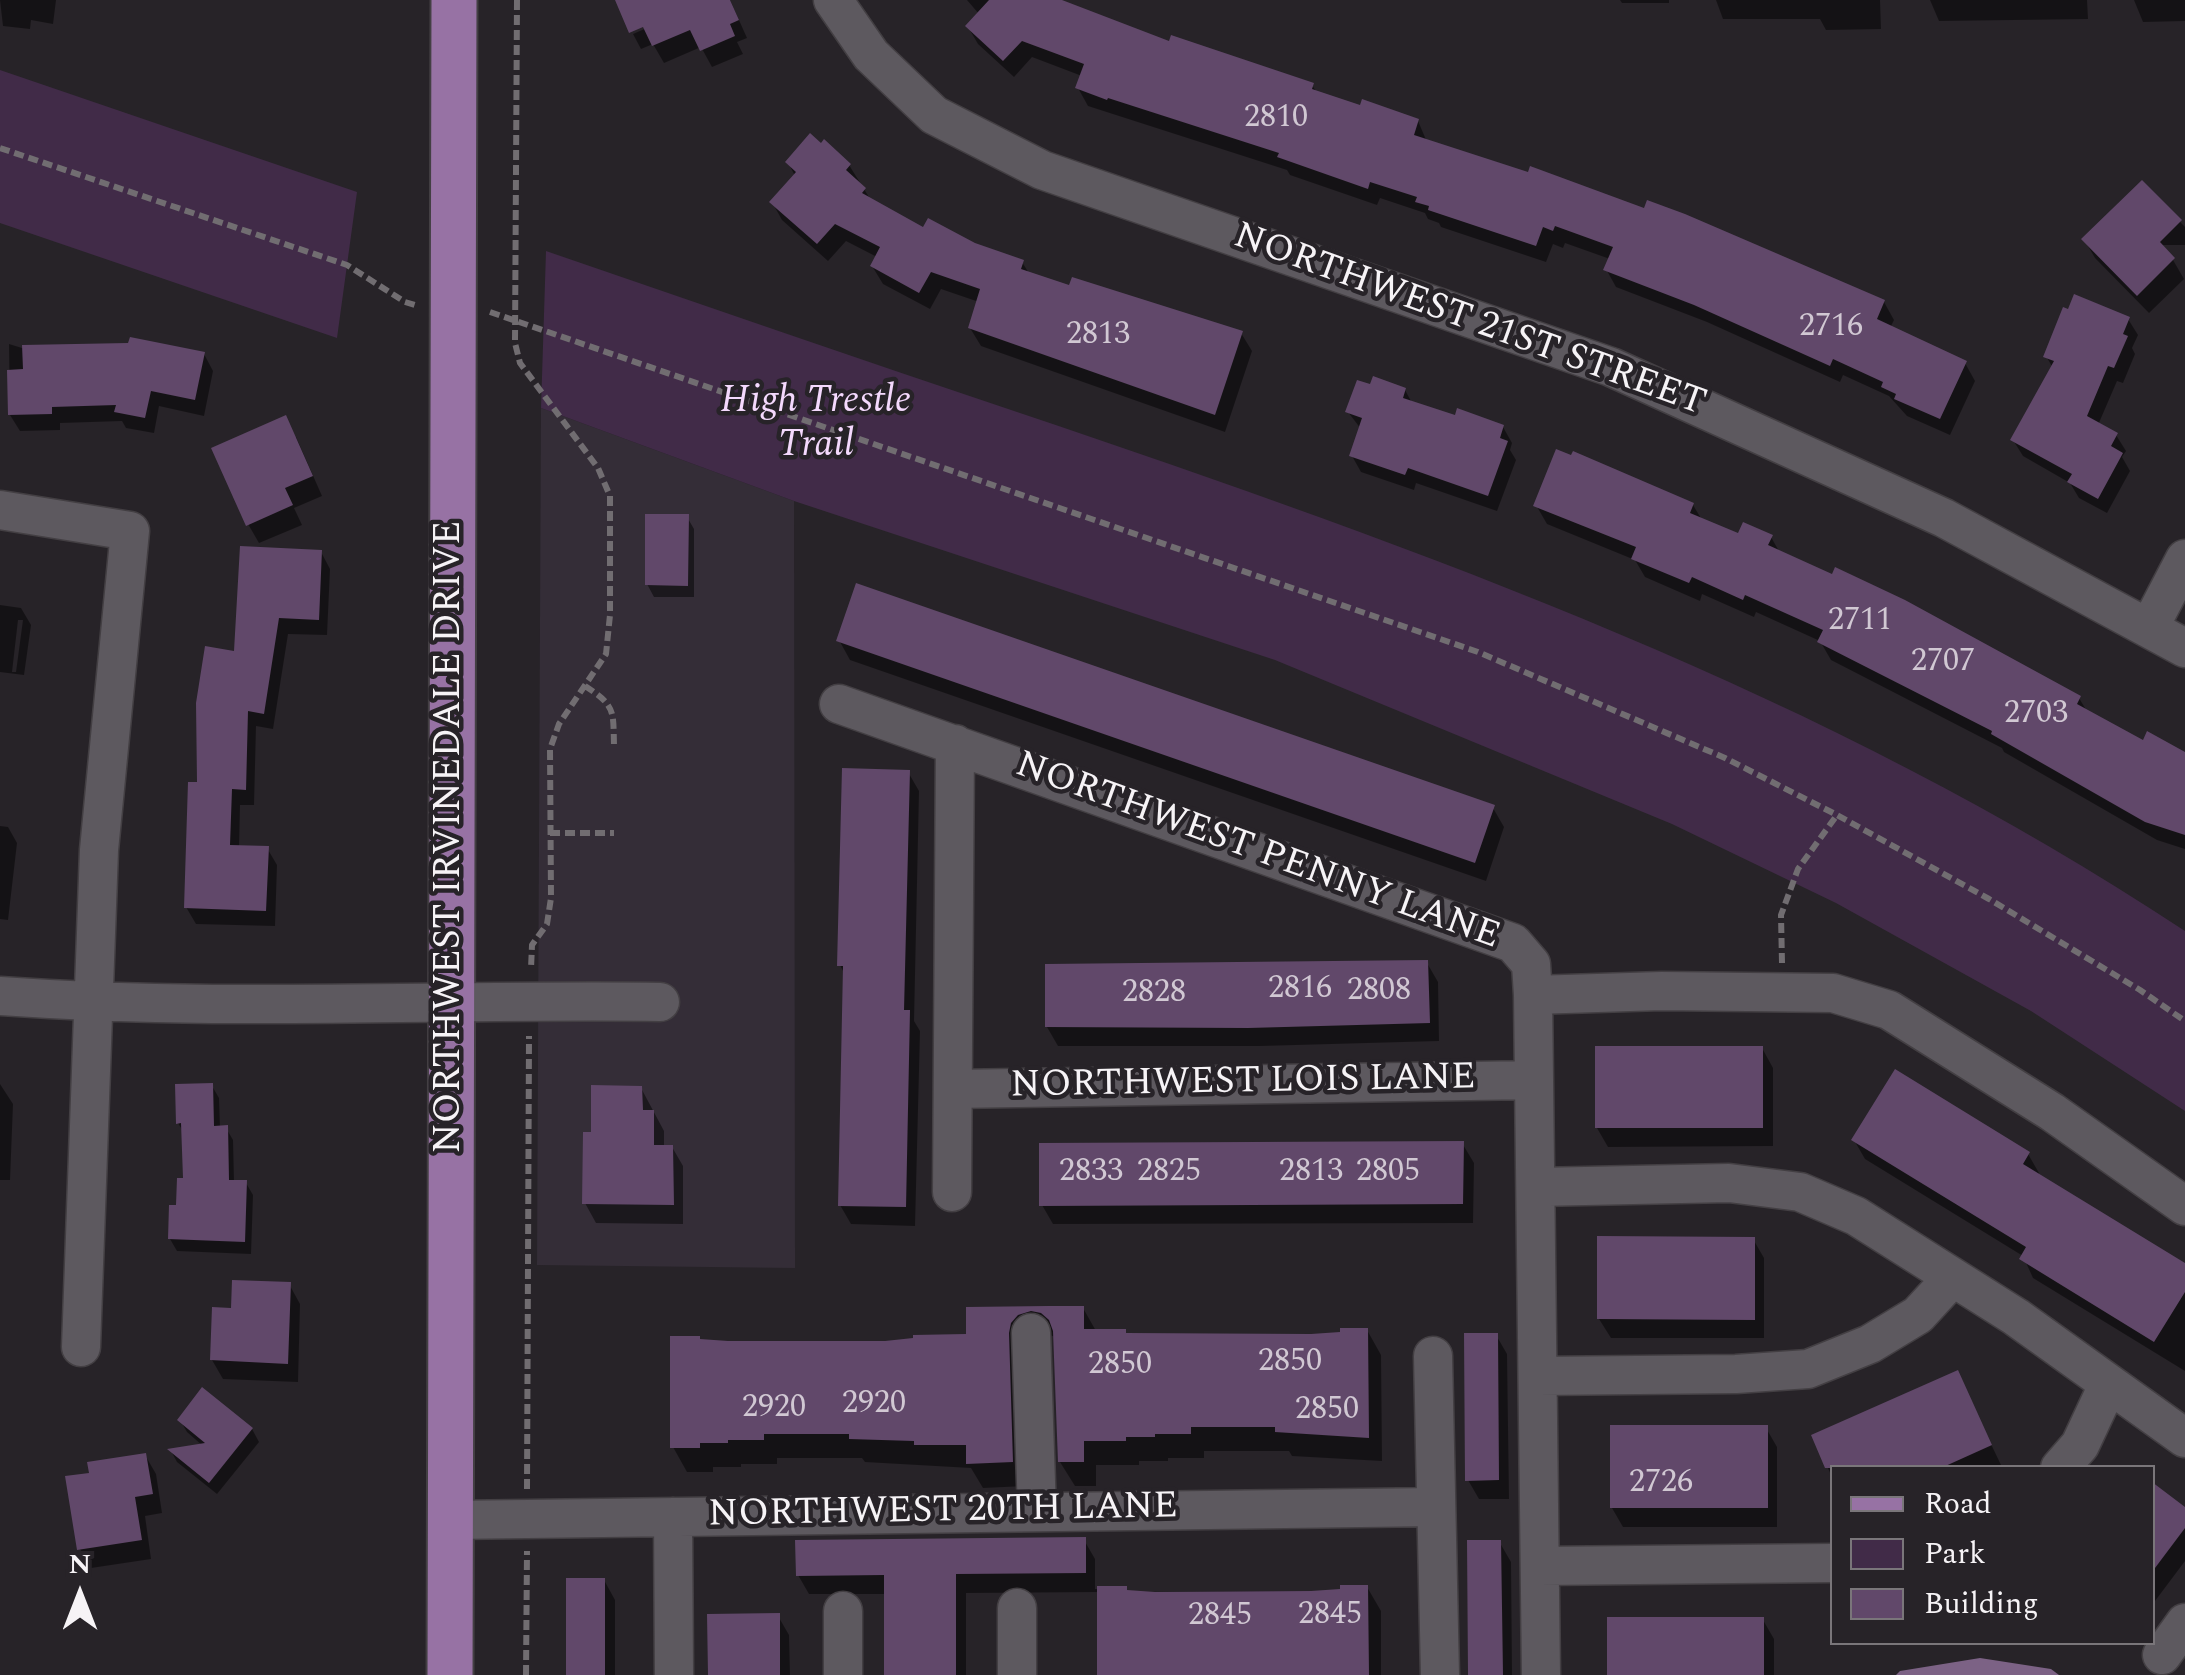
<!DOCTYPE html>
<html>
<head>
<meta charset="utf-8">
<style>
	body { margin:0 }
	#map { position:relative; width:2185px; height:1675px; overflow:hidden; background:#272328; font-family:Spectral,serif }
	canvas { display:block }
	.legend { position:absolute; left:1830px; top:1465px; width:325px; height:180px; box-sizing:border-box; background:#272328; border:2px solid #7a767a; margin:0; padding:12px 18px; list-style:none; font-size:30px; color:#f6f3f6 }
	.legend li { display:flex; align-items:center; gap:20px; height:50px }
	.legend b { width:50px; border:2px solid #7a767a }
	.north { position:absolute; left:30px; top:1545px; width:100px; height:100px; -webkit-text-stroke:8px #272328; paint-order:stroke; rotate:0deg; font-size:28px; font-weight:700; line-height:40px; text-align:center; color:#f6f3f6 }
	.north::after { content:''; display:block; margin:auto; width:35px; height:45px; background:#f6f3f6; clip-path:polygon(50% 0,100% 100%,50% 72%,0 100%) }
</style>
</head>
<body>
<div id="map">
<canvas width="2185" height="1675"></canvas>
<ul class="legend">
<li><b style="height:12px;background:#9772a4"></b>Road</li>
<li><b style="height:28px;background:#412b48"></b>Park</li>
<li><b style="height:28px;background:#61486a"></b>Building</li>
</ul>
<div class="north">N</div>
</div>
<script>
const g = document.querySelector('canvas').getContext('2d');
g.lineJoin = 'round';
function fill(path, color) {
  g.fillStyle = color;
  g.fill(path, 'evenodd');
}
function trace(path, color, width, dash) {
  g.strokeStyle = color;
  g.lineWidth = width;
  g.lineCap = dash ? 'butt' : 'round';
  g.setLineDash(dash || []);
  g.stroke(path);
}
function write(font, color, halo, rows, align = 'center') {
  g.font = font + ' Spectral,serif';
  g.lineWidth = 9;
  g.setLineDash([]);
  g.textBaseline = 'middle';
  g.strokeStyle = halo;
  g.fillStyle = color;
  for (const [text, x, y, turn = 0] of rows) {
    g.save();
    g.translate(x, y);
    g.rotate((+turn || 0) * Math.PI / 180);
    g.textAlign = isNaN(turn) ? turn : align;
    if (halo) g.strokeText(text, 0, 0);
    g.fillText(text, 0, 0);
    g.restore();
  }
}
const built = new Path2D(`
	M541,408L794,501L795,1268L537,1265Z`);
const green = new Path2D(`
	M0,70L357,192L337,338L0,223Z
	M546,251C704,305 862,360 1020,413C1425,550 1826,693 2185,931V1111L2031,1011L1836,903L1672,824L1275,660L794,501L541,408Z`);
const water = new Path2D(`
	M1980,1658L2051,1669L2059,1675H1896L1900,1671Z`);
const shadow = new Path2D(`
	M0,0H56L53,24L31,20L30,29L3,26Z
	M618,0H730L747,38L737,42L743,54L712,67L701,47L664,63L653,44L641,49L633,34L656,24Z
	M967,0H1054L1171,44L1312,85L1317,93L1361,109L1418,121L1427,142L1884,302L1894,320L1890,328L1965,363L1975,381L1950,435L1907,416L1889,396L1843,375L1840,382L1707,322L1616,287L1606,269L1610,259L1565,243L1563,248L1553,244L1546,262L1441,227L1439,223L1428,219L1425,213L1380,198L1377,205L1290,175L1287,170L1088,106L1078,88L1082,76L1032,57L1014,77L978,44L968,27L979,14Z
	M1620,0H1669V3H1622Z
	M1716,0H1880L1881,29L1826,30L1820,19H1723Z
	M1930,0H2087L2088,19L1939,21Z
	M2134,0H2185V21L2143,22Z
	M788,162L849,165L872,202L924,230L1022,262L1030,275L1241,333L1252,351L1225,432L981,346L970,328L979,302L941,289L930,309L883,284L872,266L877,257L846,241L828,261L782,220L772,202L795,176Z
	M2142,183L2185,227V245H2159L2173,260L2184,279L2149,313L2095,258L2084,239Z
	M2128,319L2138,335L2132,348L2135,354L2123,383L2117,381L2098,425L2116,435L2126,451L2122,457L2130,471L2107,513L2079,498L2070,483L2023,456L2013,440L2053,368L2046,356Z
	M9,344L22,348L131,345L204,354L213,371L204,416L159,406L154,433L126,428L122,421L60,423V430L20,431L10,415Z
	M1405,390L1412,403L1456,418L1503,427L1512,443L1510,450L1516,460L1497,511L1416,483L1414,490L1361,472L1352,456L1361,429L1348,412Z
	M296,437L322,496L294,508L302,525L259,543L248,524Z
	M1536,505H1693L1702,520L1739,536L1771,537L1780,553L2079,698L2088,713L2144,744L2185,760V849L2157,840L2004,752L2002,748L1831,660L1820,641L1756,612L1754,617L1702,594L1700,601L1645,577L1635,560L1547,524Z
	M687,517L694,529V597H654L647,584Z
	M321,552L330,569L327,635L288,634L273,729L256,726L254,805H240L239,848H267L277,865L275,926L196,924L186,907L200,785L237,654Z
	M0,605L21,608L31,625L24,675L0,672ZM18,620H23L16,672H12Z
	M839,640L1493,808L1504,827L1486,881L850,660Z
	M908,772L919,791L914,1021L920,1031L915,1226L851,1224L840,1205L845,975L840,965Z
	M0,826L8,827L17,843L8,920L0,919Z
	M1427,963L1438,982L1439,1041L1260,1046H1058L1047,1027Z
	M1762,1048L1773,1068V1146L1608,1147L1597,1128Z
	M0,1084L13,1104L10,1180H0Z
	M212,1086L219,1098L220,1128H226L233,1140L234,1182L246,1183L253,1195L251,1254L177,1251L170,1239L185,1180L184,1133L178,1123Z
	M641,1088L664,1131V1147H672L683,1166V1224L596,1223L585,1203L593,1134Z
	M1854,1140L2028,1154L2039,1173L2038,1176L2185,1265V1371L2033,1278L2023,1256L1865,1159Z
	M1462,1143L1474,1163L1473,1223L1053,1224L1042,1205Z
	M1753,1239L1764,1258V1338H1611L1599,1319Z
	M289,1284L300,1304L298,1382L223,1379L212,1360L234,1310Z
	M1083,1308L1096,1331L1127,1335L1311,1336L1367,1330L1381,1355L1382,1461L1292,1456L1289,1451H1204V1458H1168V1461H1139V1465H1096V1486H1075L1060,1462L1056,1337L1046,1334L1025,1486L983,1488L971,1468L865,1462L862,1458H777V1464H741V1467H713V1472H687L673,1447L700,1342L885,1343L968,1336V1310Z
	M1496,1335L1507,1354L1509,1499H1479L1468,1480Z
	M1957,1373L2001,1465L1995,1468H1832V1477L1814,1437Z
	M180,1420L252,1429L259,1442L217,1494L177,1462L171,1451L203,1446L187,1432Z
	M1766,1428L1777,1447V1527H1623L1612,1508Z
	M145,1455L156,1474L162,1513L145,1516L151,1559L91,1568L80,1549L92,1475Z
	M2152,1486L2185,1510V1561L2152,1605Z
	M1084,1540L1095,1559V1589H1125L1128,1592L1343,1591L1367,1587L1381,1611V1675H1099V1592L966,1593V1675H887L886,1594H809L798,1575Z
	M1500,1543L1511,1562L1512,1675H1471Z
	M604,1580L615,1600V1675H569Z
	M778,1616L789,1635L790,1675H710Z
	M1763,1620L1774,1639V1675H1609Z`);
const building = new Path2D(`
	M615,0H730L739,20L730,24L735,36L700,51L690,30L652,46L643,27L629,33Z
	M989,0H1062L1169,41L1171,35L1314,83L1312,89L1360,105L1362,99L1419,119L1414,135L1528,172L1530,166L1644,208L1647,200L1685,214L1885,300L1877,319L1967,361L1940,419L1894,399L1896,394L1881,387L1883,382L1833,359L1830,366L1694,305L1603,270L1613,247L1555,226L1553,231L1543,227L1536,246L1428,210L1429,206L1415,202L1417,197L1370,182L1368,189L1277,157L1279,153L1108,98L1107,100L1075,88L1084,64L1022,41L1003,61L965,26Z
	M810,133L821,143L824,139L851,164L846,170L866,188L862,193L923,227L928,218L975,243L1024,260L1021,269L1069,285L1072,277L1243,331L1215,415L968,328L980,289L931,272L919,293L870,266L880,247L835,224L817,244L769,202L796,172L785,162Z
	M2142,180L2182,220L2160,242L2175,258L2137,296L2081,239Z
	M2074,294L2130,317L2123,334L2128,336L2114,368L2108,366L2087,416L2118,433L2111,446L2123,453L2098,499L2067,482L2072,474L2010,440L2054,361L2043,357L2063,307L2068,309Z
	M130,337L205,352L195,400L151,391L145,418L114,412L116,405L52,407V414L8,415L7,370L23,369L22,345L128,343Z
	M1373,376L1406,388L1403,398L1455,415L1457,408L1504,425L1500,438L1508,441L1488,496L1408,468L1405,475L1349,456L1362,418L1345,412L1357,380L1370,384Z
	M286,415L313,476L285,488L293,505L246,526L211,448Z
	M1556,449L1571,455L1573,451L1694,503L1690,513L1738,533L1743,522L1773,535L1768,545L1832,574L1835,567L1905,600L2081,696L2077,704L2143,740L2147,731L2185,752V835L2145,822L1991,734L1992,731L1817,642L1823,630L1745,595L1743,600L1692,577L1689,583L1631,559L1636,547L1533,506Z
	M645,514H689L688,586L645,585Z
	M240,546L322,550L319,620L279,618L264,714L248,711L246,790L232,789L230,845L269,846L266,911L184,908L188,782H197L196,703L205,646L234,651Z
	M856,583L1495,805L1475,863L836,641Z
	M842,768L910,770L904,1010H910L906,1207L838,1206L843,966H837Z
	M1428,960L1430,1023L1248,1028L1045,1027V964Z
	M1595,1046H1763V1128H1595Z
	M1895,1069L2030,1152L2023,1164L2185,1263V1292L2154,1342L2019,1259L2026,1247L1851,1140Z
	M213,1083L214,1126L228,1125L229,1180H247L245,1242L168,1239L169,1205H176L177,1178H183L181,1123L176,1124L175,1084Z
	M591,1085L642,1086L643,1110H654V1145H673L674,1205L582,1204L583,1132H591Z
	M1464,1141L1463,1204L1039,1206V1143Z
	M1597,1236L1755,1237V1320L1597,1319Z
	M232,1280L291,1282L288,1364L210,1360L212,1307L231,1308Z
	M1048,1306H1084V1329H1126V1333L1311,1334L1340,1332V1328H1368L1369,1438L1275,1432V1427H1191V1434H1155V1437H1126V1441H1084V1462H1058L1053,1331L1049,1320L1041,1313L1031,1311L1018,1315L1011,1323L1009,1333L1013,1462L966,1464V1445H914V1441L849,1439V1434H764V1440H728V1443H700V1448H670V1336H700V1339L728,1341H885L913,1338V1335L966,1334V1307Z
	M1464,1333H1498L1499,1480L1465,1481Z
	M1958,1370L1992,1445L1941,1468H1825L1811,1435Z
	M202,1387L253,1428L209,1483L167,1449L205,1443L177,1420Z
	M1610,1425H1768V1508H1610Z
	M146,1453L153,1494L135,1497L142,1540L77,1550L65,1476L89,1473L87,1462Z
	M2152,1482L2185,1507V1528L2152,1572Z
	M1086,1537V1573L956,1574V1675H884V1575L796,1576L795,1540Z
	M1467,1540H1501L1503,1675H1468Z
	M566,1578H605V1675H566Z
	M1340,1585H1368L1369,1675H1097V1586H1127V1590L1155,1592L1311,1591L1340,1589Z
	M780,1613V1675H708L707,1614Z
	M1607,1617H1764V1675H1607Z`);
const path = new Path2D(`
	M517,0L515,343L520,363L598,468L610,496V615L606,654L559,724L550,749L551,898L547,924L532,945L531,969
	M0,148L347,265L405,302L418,306
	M490,312L1478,652L1725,758L1837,815L1989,899L2140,990L2185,1021
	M585,686C616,706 613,711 614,745
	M550,833H614
	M1782,963L1781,915L1798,869L1837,815
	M527,1489L529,1036
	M526,1675L527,1551`);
const minor = new Path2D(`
	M833,0L871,55L934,115L1042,170L1611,367L1944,518L2185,648
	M0,510L130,531L99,850L81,1347
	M2149,628L2185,559
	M839,704L1513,943L1531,964L1533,995L1662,991L1833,993L1889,1010L2052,1112L2185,1206
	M1533,995L1541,1675
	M0,996C220,1012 440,999 660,1002
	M953,1089L1534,1080
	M1537,1187L1729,1183L1800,1192L1856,1216L2016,1317L2185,1438
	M952,1192L955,744
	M1031,1333L1037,1512
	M1433,1356L1440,1675
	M1539,1376L1736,1374L1808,1369L1870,1344L1918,1315L1952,1278
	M2060,1468L2080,1445L2108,1385
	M673,1517L674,1675
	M451,1520L1436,1507
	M1540,1566L1832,1563
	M1017,1608V1675
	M843,1611V1675
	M2162,1655L2185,1623`);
const major = new Path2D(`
	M450,1675L454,0`);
const numberNames = [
	["2810",1276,120],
	["2716",1831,329],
	["2813",1098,337],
	["2711",1860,623],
	["2707",1943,664],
	["2703",2036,716],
	["2816",1300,991],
	["2808",1379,993],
	["2828",1154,995],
	["2833",1091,1174],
	["2825",1169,1174],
	["2813",1311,1174],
	["2805",1388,1174],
	["2850",1290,1364],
	["2850",1120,1367],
	["2920",874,1406],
	["2920",774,1410],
	["2850",1327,1412],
	["2726",1661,1485],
	["2845",1330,1617],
	["2845",1220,1618]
];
const streetNames = [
	["NORTHWEST 21ST STREET",1469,322,20],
	["NORTHWEST IRVINEDALE DRIVE",452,837,-90],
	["NORTHWEST PENNY LANE",1257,853,20],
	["NORTHWEST LOIS LANE",1243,1084,-1],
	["NORTHWEST 20TH LANE",943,1513,-1]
];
const parkNames = [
	["High Trestle",816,404],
	["Trail",816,448]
];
fill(built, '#342d37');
fill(green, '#412b48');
fill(water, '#7c6285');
fill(shadow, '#0007');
fill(building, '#61486a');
trace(minor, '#433f43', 41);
trace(major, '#433f43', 49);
trace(path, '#716d71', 6, [10, 5]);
trace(minor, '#5d595f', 38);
trace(major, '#9772a4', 45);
write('32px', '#d1c8d3', null, numberNames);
write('38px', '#f6f3f6', '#272328', streetNames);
write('italic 38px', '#f4d9fd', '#272328', parkNames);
</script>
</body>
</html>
